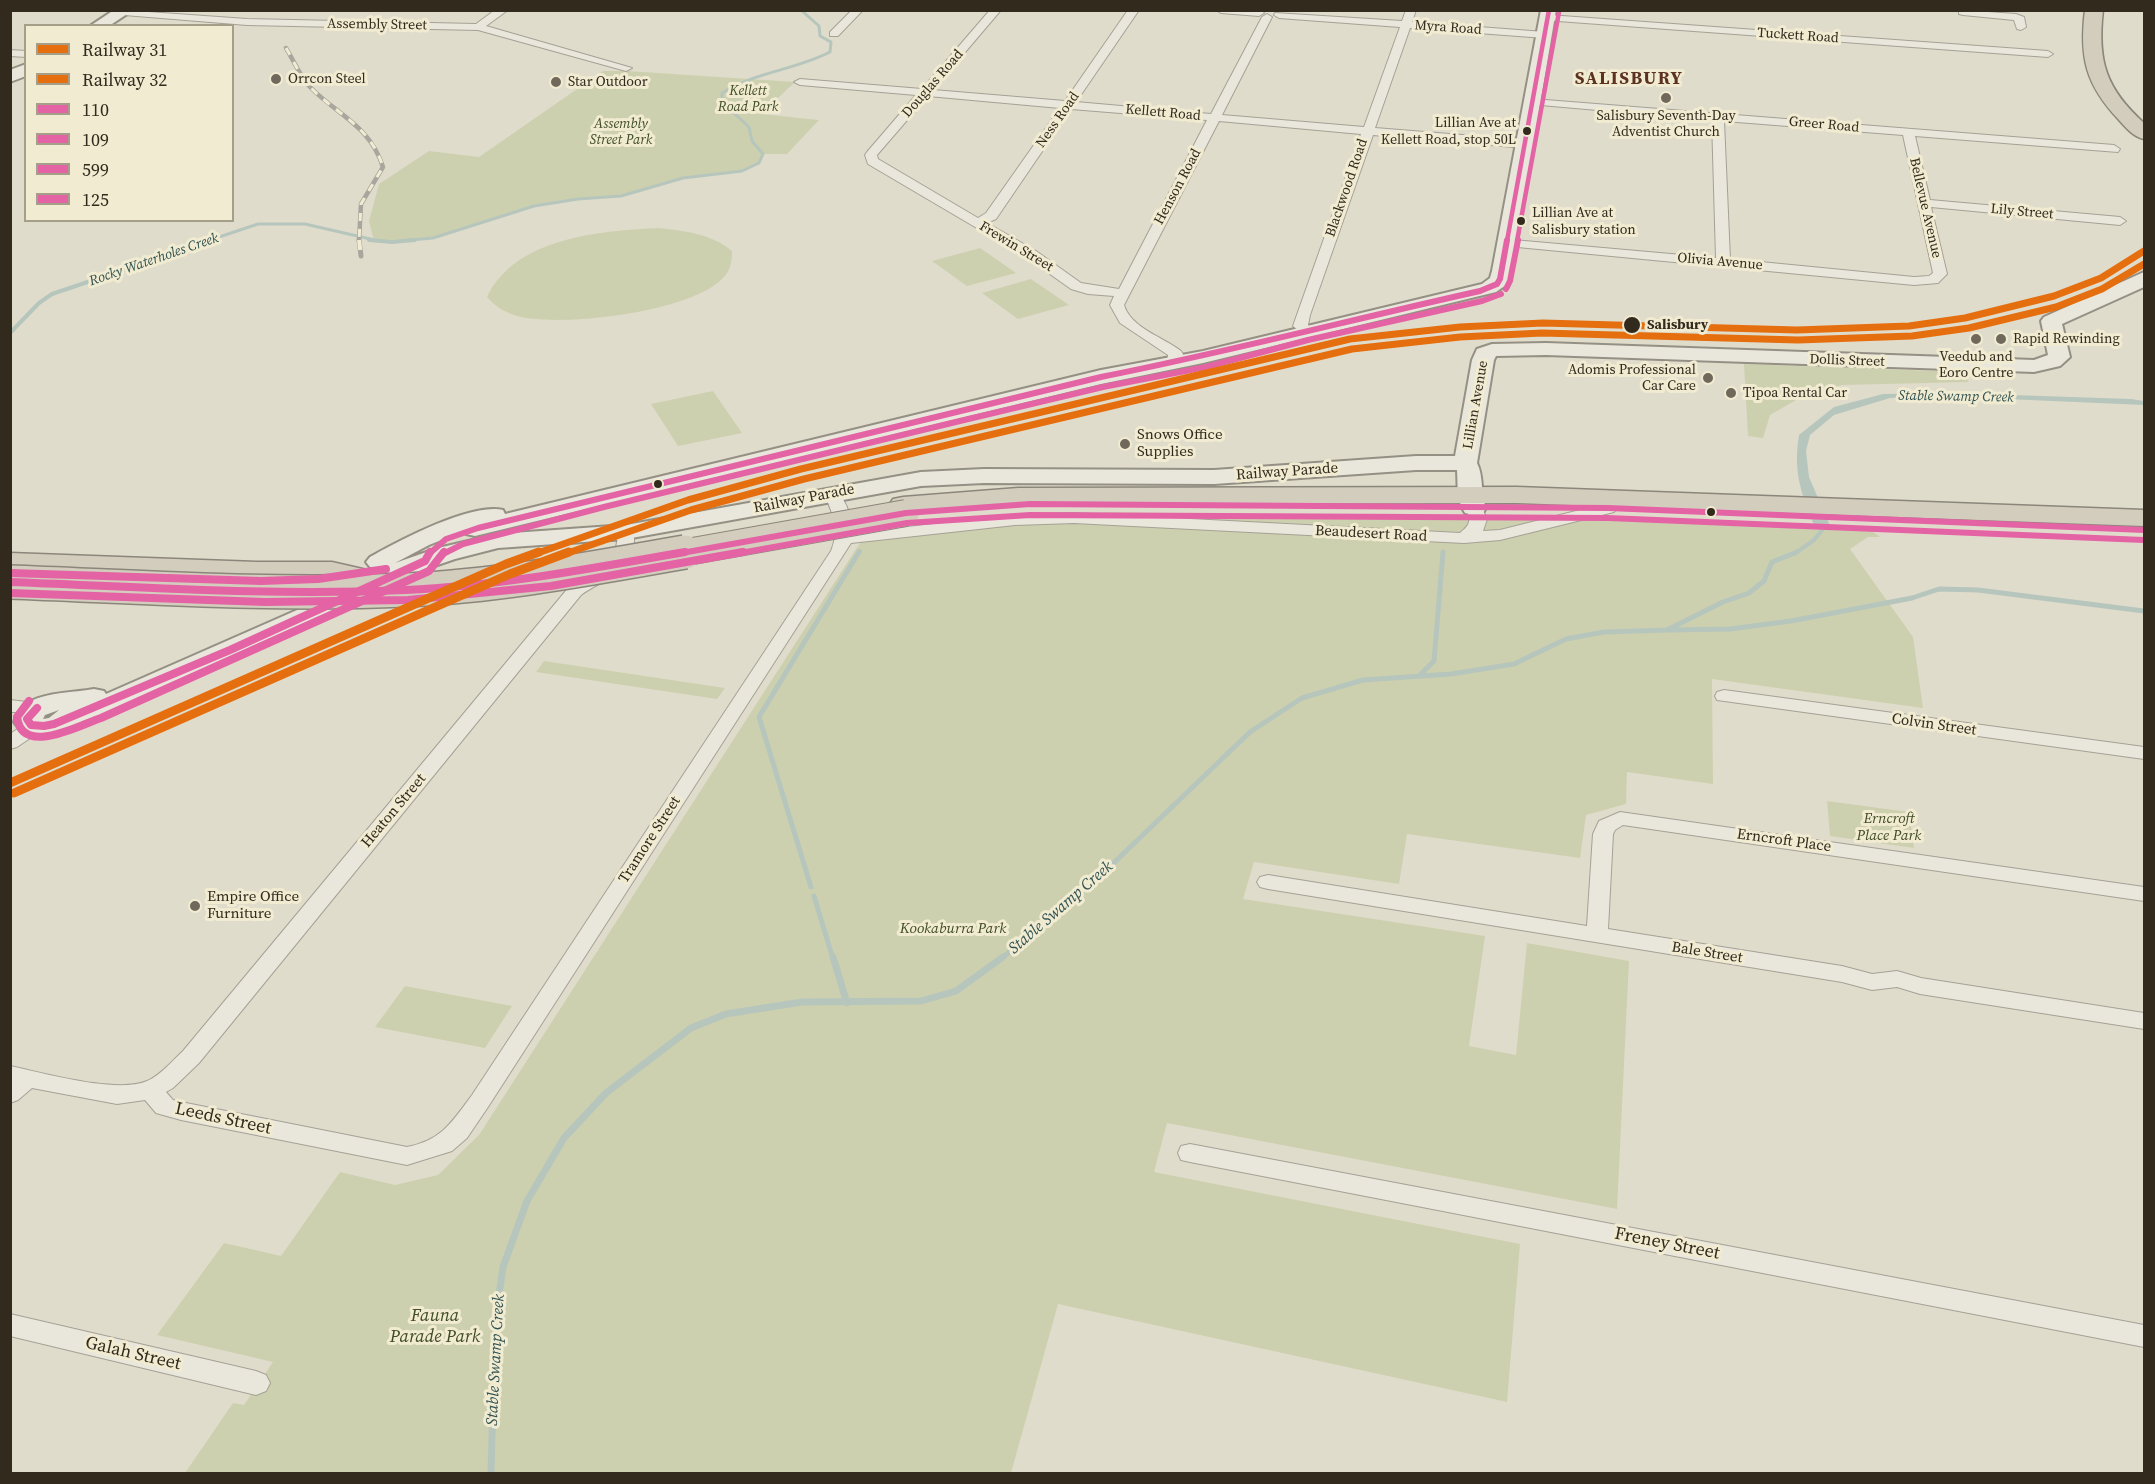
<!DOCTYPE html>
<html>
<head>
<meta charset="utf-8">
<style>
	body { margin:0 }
	#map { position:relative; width:2155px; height:1484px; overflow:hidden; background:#e0dccb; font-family:"Source Serif 4",serif }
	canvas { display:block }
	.frame { position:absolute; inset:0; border:12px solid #332a1e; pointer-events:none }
	.legend { position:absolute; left:24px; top:24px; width:210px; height:198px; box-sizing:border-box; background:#f1ebd1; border:2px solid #a59e89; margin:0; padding:8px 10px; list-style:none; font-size:18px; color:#332a1e }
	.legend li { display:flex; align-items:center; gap:12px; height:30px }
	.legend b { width:30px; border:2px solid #a59e89 }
</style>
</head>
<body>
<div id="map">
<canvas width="2155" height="1484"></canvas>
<div class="frame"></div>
<ul class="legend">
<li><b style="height:8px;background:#e56e0f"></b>Railway 31</li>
<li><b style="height:8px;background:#e56e0f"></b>Railway 32</li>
<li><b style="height:8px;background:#e463a4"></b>110</li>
<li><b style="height:8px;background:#e463a4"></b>109</li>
<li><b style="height:8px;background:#e463a4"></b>599</li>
<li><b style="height:8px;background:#e463a4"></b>125</li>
</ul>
</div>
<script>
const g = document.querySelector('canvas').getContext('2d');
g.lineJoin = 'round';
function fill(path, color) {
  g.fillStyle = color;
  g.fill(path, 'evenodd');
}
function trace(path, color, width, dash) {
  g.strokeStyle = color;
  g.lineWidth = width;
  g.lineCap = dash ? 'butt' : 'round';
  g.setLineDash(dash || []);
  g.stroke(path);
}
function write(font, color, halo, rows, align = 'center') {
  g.font = font + ' "Source Serif 4",serif';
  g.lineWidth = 6;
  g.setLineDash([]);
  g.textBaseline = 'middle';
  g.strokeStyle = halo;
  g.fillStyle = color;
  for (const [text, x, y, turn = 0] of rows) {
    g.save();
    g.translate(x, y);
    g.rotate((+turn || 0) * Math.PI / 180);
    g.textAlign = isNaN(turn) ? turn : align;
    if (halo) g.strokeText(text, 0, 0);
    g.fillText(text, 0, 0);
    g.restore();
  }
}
const green = new Path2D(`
	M603,71H627L795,82L761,114L819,120L787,154H764L759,163L742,171L683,178L621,196L578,199L535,206L433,238L392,242L374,241L369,221L379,184L429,151L479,157Z
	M659,228C685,231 712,234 732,251C732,259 731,267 727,273C702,312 559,328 517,316C504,312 496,307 487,297C516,237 600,231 659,228Z
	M980,248L1016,273L967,286L932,261Z
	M1031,279L1069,305L1018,319L982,293Z
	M1744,364L1962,372L1969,382L1842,385L1803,396L1770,415L1763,438L1748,436Z
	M713,391L742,433L678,446L651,404Z
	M1050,512L1609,517L1868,528L1880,537H1868L1850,549L1913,637L1923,708L1712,679L1713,784L1627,772L1626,804L1586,815L1580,858L1407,834L1399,884L1254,862L1243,899L1485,936L1469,1046L1516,1055L1527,943L1629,961L1617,1209L1167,1123L1154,1172L1520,1244L1507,1402L1058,1304L1011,1473H185L233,1403L244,1405L273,1362L157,1335L224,1243L281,1256L340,1172L395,1185L438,1175L479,1135L867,532Z
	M544,661L725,688L717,699L536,672Z
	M1827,801L1909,812L1914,848L1830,836Z
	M405,986L512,1006L485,1048L375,1027Z`);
const water = new Path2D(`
	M1952,393L2131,399L2144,401V405L1937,396L1890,398L1834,415L1810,435L1806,451L1809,477L1831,528L1815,527C1801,494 1793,472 1799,435L1834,407L1883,394Z`);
const streamFar3 = new Path2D(`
	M207,241L258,224H305L379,241
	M399,241L433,238L534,206L578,199L621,196L683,178L742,171L759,163L763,154L752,141L749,127L722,102V93C755,72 795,70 830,52L831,42L820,36L819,26L801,10`);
const streamFar2 = new Path2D(`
	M369,240L392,242L415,240
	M10,333L39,303L52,294L212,240
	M858,554L860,551
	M1794,554L1814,540L1823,529`);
const streamFar1 = new Path2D(`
	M1669,630L1730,629L1791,621L1912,598L1939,589L1978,590L2144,611
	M1419,676L1434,661L1443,552
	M811,887L759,717L859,552
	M814,896L833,959
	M1001,959L1098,878L1250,732L1302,698L1363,680L1451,674L1514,664L1566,639L1604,632L1667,630L1723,602L1749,593L1764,581L1772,562L1797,552`);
const stream = new Path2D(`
	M833,957L847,1003
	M491,1474L495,1323L503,1267L527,1201L564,1138L606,1093L691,1028L726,1014L802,1002L921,1001L956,991L1003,957`);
const street = new Path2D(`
	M120,10L247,19L476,24L495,10H508L486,26L632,68L626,71L478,30L247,25L124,15L120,14Z
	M852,10H863L838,36H830V32Z
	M990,10H1001L933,90L1065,101L1128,10H1139L1076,102L1211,114L1262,17L1267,14L1272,17L1222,115L1364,127L1400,27L1279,18L1274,15L1275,13L1402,21L1406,10H1416L1412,22L1545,32L1550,35L1545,38L1410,28L1375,128L1525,140L1531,144L1525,148L1373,135L1310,315L1308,325L1313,330L1311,333H1301L1293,326L1361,134L1219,121L1124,305C1131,328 1163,337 1181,351L1183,354L1181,362L1174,366L1167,362L1168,355L1120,323L1110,305L1114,296L1088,294L1071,289L1026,257L868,164L865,155L867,152L916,95L800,85L794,82L800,79L922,89ZM928,96L1060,108L986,213L978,218L878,159L877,155ZM1071,109L1207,120L1119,289L1081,283L1036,251L987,223L996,219Z
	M1216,10H1261L1264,13L1259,16L1221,13Z
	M1959,10L2016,14L2024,17L2026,27L2021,30L2017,29L2014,20L1963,15L1959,14Z
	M1548,15L2048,51L2053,54L2048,57L1544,20V16Z
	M10,50L26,51V57L10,56Z
	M1533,99L2114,145L2120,149L2118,152L1915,136L1930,200L2120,217L2126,221L2120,225L1931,207L1947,274L1938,283L1914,285L1507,246L1502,245L1500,242L1502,239L1716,258L1712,120L1529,104V100ZM1724,121L1903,135L1933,273L1929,276L1914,277L1730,259Z
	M832,489L838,491C846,503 853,518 853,533L1015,515L1074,513L1460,533C1471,524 1471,520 1466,508L1474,503L1480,504L1487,519L1483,531L1500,530L1608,503L1616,508L1614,512L1500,540L1464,543L1074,523L1015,525L851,543L488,1107L467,1138L452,1151L407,1165L181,1120L156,1113L145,1100L117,1104L32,1088L18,1100L10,1103V1066C44,1073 117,1094 147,1081C161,1075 172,1061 183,1051L569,587C597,565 616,574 618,532L626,527L632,528C635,533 634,537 634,542C633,574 602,579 581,595L199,1063L173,1088L166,1092L173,1100L181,1102L407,1147C442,1140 452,1122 472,1095L831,551C840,530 833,513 824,494Z
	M1724,690L2144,747V759L1717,700L1715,696L1717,692Z
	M10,700L44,704L47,708L44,712H10Z
	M35,720L42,722L45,726L42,730L17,747L10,749V734L28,722Z
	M1620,812L2144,887V901L1623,825L1615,830L1613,834L1608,929L1842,966L1872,974L1897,971L1921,978L2144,1013V1029L1920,994L1897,987L1872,990L1842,982L1268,889L1260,887L1257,882L1260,877L1268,875L1587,926L1593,834L1599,821Z
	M1190,1144L2144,1325V1347L1190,1162L1181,1160L1178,1153L1181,1146Z
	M10,1314L256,1371L266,1375L270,1383L266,1391L256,1395L10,1336Z`);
const secondary = new Path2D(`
	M114,10H133L109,26H90Z
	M1541,10H1556L1512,271L1506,285L1496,292L1203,363L1101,384L475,536L466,534L464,531L429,545L395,563L438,548L498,534L626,525L921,472L984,469L1214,470L1416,456H1455L1472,360L1477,349L1492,344L1546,343L2034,360L2048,355L2041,321L2044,317L2144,272V287L2062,324L2070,357L2060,366L2034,372L1546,355L1496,356L1494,360L1477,463C1484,477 1480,492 1486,508L1483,513L1474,515L1465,513C1456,499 1458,486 1457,470H1416L1214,484L984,483L921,486L626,539L498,548L455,559L414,573L331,615L107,714C98,717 87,718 79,723C60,734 30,745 14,722C22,690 68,694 94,689L104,691L106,694L313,603L385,568L370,567L366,562L370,557C398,541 472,502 503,510L505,514L1101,370L1203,351L1482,284L1490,278L1492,271ZM59,710L49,718L43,719L45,715Z
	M26,64V76L10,82V70Z`);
const highway = new Path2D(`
	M2085,10H2103C2097,61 2106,89 2144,123V139C2134,137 2126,128 2119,120C2086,85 2079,58 2085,10Z
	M1517,487L2144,510V526L1517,503L1018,504L903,513L893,511L889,505L893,499L903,497L1018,488Z
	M10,553L257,562H332L389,575L394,581L389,587C372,592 340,579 318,579C215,578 113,574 10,571Z`);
const railFar1 = new Path2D(`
	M286,48C294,61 300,77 311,88C339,116 370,126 383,167L361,204L359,241`);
const rail = new Path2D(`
	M359,240L361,256`);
const highwayBridgeFar1 = new Path2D(`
	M676,554L906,513`);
const highwayBridge = new Path2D(`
	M10,582C142,587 274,596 406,590C500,586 593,568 685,552`);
const bus1Far1 = new Path2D(`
	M676,554L906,513L1030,504L1608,508L2144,530`);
const bus1 = new Path2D(`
	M10,582C142,587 274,596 406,590C500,586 593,568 685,552`);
const bus2Far1 = new Path2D(`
	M735,554L907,523L1030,515L1608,518L2144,540`);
const bus2 = new Path2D(`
	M10,593L265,602L408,600L551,586L743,552`);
const bus3Far2 = new Path2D(`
	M1507,241L1549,10`);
const bus3Far1 = new Path2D(`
	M1497,284L1500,279L1507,240
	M429,554L446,539L478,528L1101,377C1228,352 1354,319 1480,291L1497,284`);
const bus3 = new Path2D(`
	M425,561L430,552
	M37,708L27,719L31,725L44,726L54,724L230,650L425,561`);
const bus4Far2 = new Path2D(`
	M1517,241L1559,12`);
const bus4Far1 = new Path2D(`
	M1506,289L1510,281L1518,240
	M443,554L463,544L604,507L960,421L1103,387L1206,367L1308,340L1482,301L1501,294`);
const bus4 = new Path2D(`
	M10,573L261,581L318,579L386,569
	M29,701L17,717C22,757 80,725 101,718L429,571L444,552`);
const rail1Far1 = new Path2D(`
	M535,554L688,500L801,469L1350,339L1460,327L1543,323L1797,330L1909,326L1965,318L2054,296L2101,278L2144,251`);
const rail1 = new Path2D(`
	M10,783L506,564L539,552`);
const rail2Far1 = new Path2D(`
	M565,554L691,510L804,479L1352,349L1460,337L1542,333L1798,340L1912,336L1969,328L2056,307L2102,289L2144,264`);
const rail2 = new Path2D(`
	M14,793L510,574L569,552`);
const markers = [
	[276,79,6,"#70685b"],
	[556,82,6,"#70685b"],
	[1666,98,6,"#70685b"],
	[1527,131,5,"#332a1e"],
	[1521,221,5,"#332a1e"],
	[1632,325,9,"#332a1e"],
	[1976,339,6,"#70685b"],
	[2001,339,6,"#70685b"],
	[1708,378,6,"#70685b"],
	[1731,393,6,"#70685b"],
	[1125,444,6,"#70685b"],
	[658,484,5,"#332a1e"],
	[1711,512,5,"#332a1e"],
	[195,906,6,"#70685b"]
];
const farStreetnames = [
	["Assembly Street",377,25,1],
	["Myra Road",1448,28,4],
	["Tuckett Road",1798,36,4],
	["Douglas Road",933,84,-49],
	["Kellett Road",1163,113,5],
	["Ness Road",1058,120,-55],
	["Greer Road",1824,125,5],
	["Henson Road",1178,187,-62],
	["Blackwood Road",1347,188,-71],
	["Bellevue Avenue",1925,208,77],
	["Lily Street",2022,212,5],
	["Frewin Street",1016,247,31],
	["Olivia Avenue",1720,262,5],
	["Dollis Street",1847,361,2],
	["Lillian Avenue",1476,405,-80]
];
const farPoinames = [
	["Orrcon Steel",288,79],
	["Star Outdoor",568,82],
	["Salisbury Seventh-Day",1666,116,"center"],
	["Adventist Church",1666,132,"center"],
	["Rapid Rewinding",2013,339],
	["Veedub and",1976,357,"center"],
	["Eoro Centre",1976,373,"center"],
	["Adomis Professional",1696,370,"right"],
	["Car Care",1696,386,"right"],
	["Tipoa Rental Car",1743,393]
];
const farParknames = [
	["Kellett",748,91],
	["Road Park",748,107],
	["Assembly",621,124],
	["Street Park",621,140]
];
const busNames = [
	["Lillian Ave at",1516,123],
	["Kellett Road, stop 50L",1516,140],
	["Lillian Ave at",1532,213,"left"],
	["Salisbury station",1532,230,"left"]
];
const farWaternames = [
	["Rocky Waterholes Creek",154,260,-19],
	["Stable Swamp Creek",1956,397,1]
];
const farStopnames = [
	["Salisbury",1647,325]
];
const poiNames = [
	["Snows Office",1137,435],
	["Supplies",1137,452],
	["Empire Office",207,897],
	["Furniture",207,914]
];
const streetNames = [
	["Railway Parade",1287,472,-4],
	["Railway Parade",804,499,-11],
	["Beaudesert Road",1371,534,3],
	["Colvin Street",1934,725,8],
	["Heaton Street",394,811,-50],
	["Tramore Street",650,840,-57],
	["Erncroft Place",1784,841,8],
	["Bale Street",1707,953,9]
];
const parkNames = [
	["Erncroft",1889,819],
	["Place Park",1889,836],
	["Kookaburra Park",953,929]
];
const waterNames = [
	["Stable Swamp Creek",1061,908,-41],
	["Stable Swamp Creek",496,1360,-87]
];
const farDistrictnames = [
	["SALISBURY",1629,79]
];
const nearStreetnames = [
	["Leeds Street",223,1119,12],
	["Freney Street",1667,1244,11],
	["Galah Street",133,1354,13]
];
const nearParknames = [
	["Fauna",435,1316],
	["Parade Park",435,1337]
];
fill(green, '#cdd0af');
fill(water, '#b6c6bd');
trace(streamFar3, '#b6c6bd', 3);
trace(streamFar2, '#b6c6bd', 4);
trace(streamFar1, '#b6c6bd', 5);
trace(stream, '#b6c6bd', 7);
trace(street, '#a5a195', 2);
trace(secondary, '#959084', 4);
trace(highway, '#8b867b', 3);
fill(street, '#e9e6dc');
fill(secondary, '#e9e6dc');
fill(highway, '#d3cdbd');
trace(railFar1, '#a8a69d', 4.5);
trace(rail, '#a8a69d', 5);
trace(railFar1, '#f1ebd1', 3, [8]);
trace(rail, '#f1ebd1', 4, [10]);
trace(highwayBridgeFar1, '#8b867b', 28, []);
trace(highwayBridge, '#8b867b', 36, []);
trace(highwayBridgeFar1, '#d3cdbd', 26);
trace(highwayBridge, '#d3cdbd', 33);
trace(bus1Far1, '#e463a4', 6);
trace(bus1, '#e463a4', 8);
trace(bus2Far1, '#e463a4', 6);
trace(bus2, '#e463a4', 8);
trace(bus3Far2, '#e463a4', 4.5);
trace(bus3Far1, '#e463a4', 6);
trace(bus3, '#e463a4', 8);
trace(bus4Far2, '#e463a4', 4.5);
trace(bus4Far1, '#e463a4', 6);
trace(bus4, '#e463a4', 8);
trace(rail1Far1, '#e56e0f', 7);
trace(rail1, '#e56e0f', 9);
trace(rail2Far1, '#e56e0f', 7);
trace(rail2, '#e56e0f', 9);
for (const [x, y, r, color] of markers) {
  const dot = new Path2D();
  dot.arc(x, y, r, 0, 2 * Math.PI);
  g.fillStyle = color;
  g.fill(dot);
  trace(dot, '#f1ebd1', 2);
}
write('14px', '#332a1e', '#f1ebd1', farStreetnames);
write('14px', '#332a1e', '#f1ebd1', farPoinames, 'left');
write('italic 14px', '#404d26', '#f1ebd1', farParknames);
write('14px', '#332a1e', '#f1ebd1', busNames, 'right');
write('italic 14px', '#2f5151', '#f1ebd1', farWaternames);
write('bold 14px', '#332a1e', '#f1ebd1', farStopnames, 'left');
write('15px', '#332a1e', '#f1ebd1', poiNames, 'left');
write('15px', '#332a1e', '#f1ebd1', streetNames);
write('italic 15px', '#404d26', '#f1ebd1', parkNames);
write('italic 16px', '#2f5151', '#f1ebd1', waterNames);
g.letterSpacing = '1.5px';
write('bold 18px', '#5b3221', '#f1ebd1', farDistrictnames);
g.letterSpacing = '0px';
write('18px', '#332a1e', '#f1ebd1', nearStreetnames);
write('italic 18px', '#404d26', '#f1ebd1', nearParknames);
</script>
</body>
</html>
